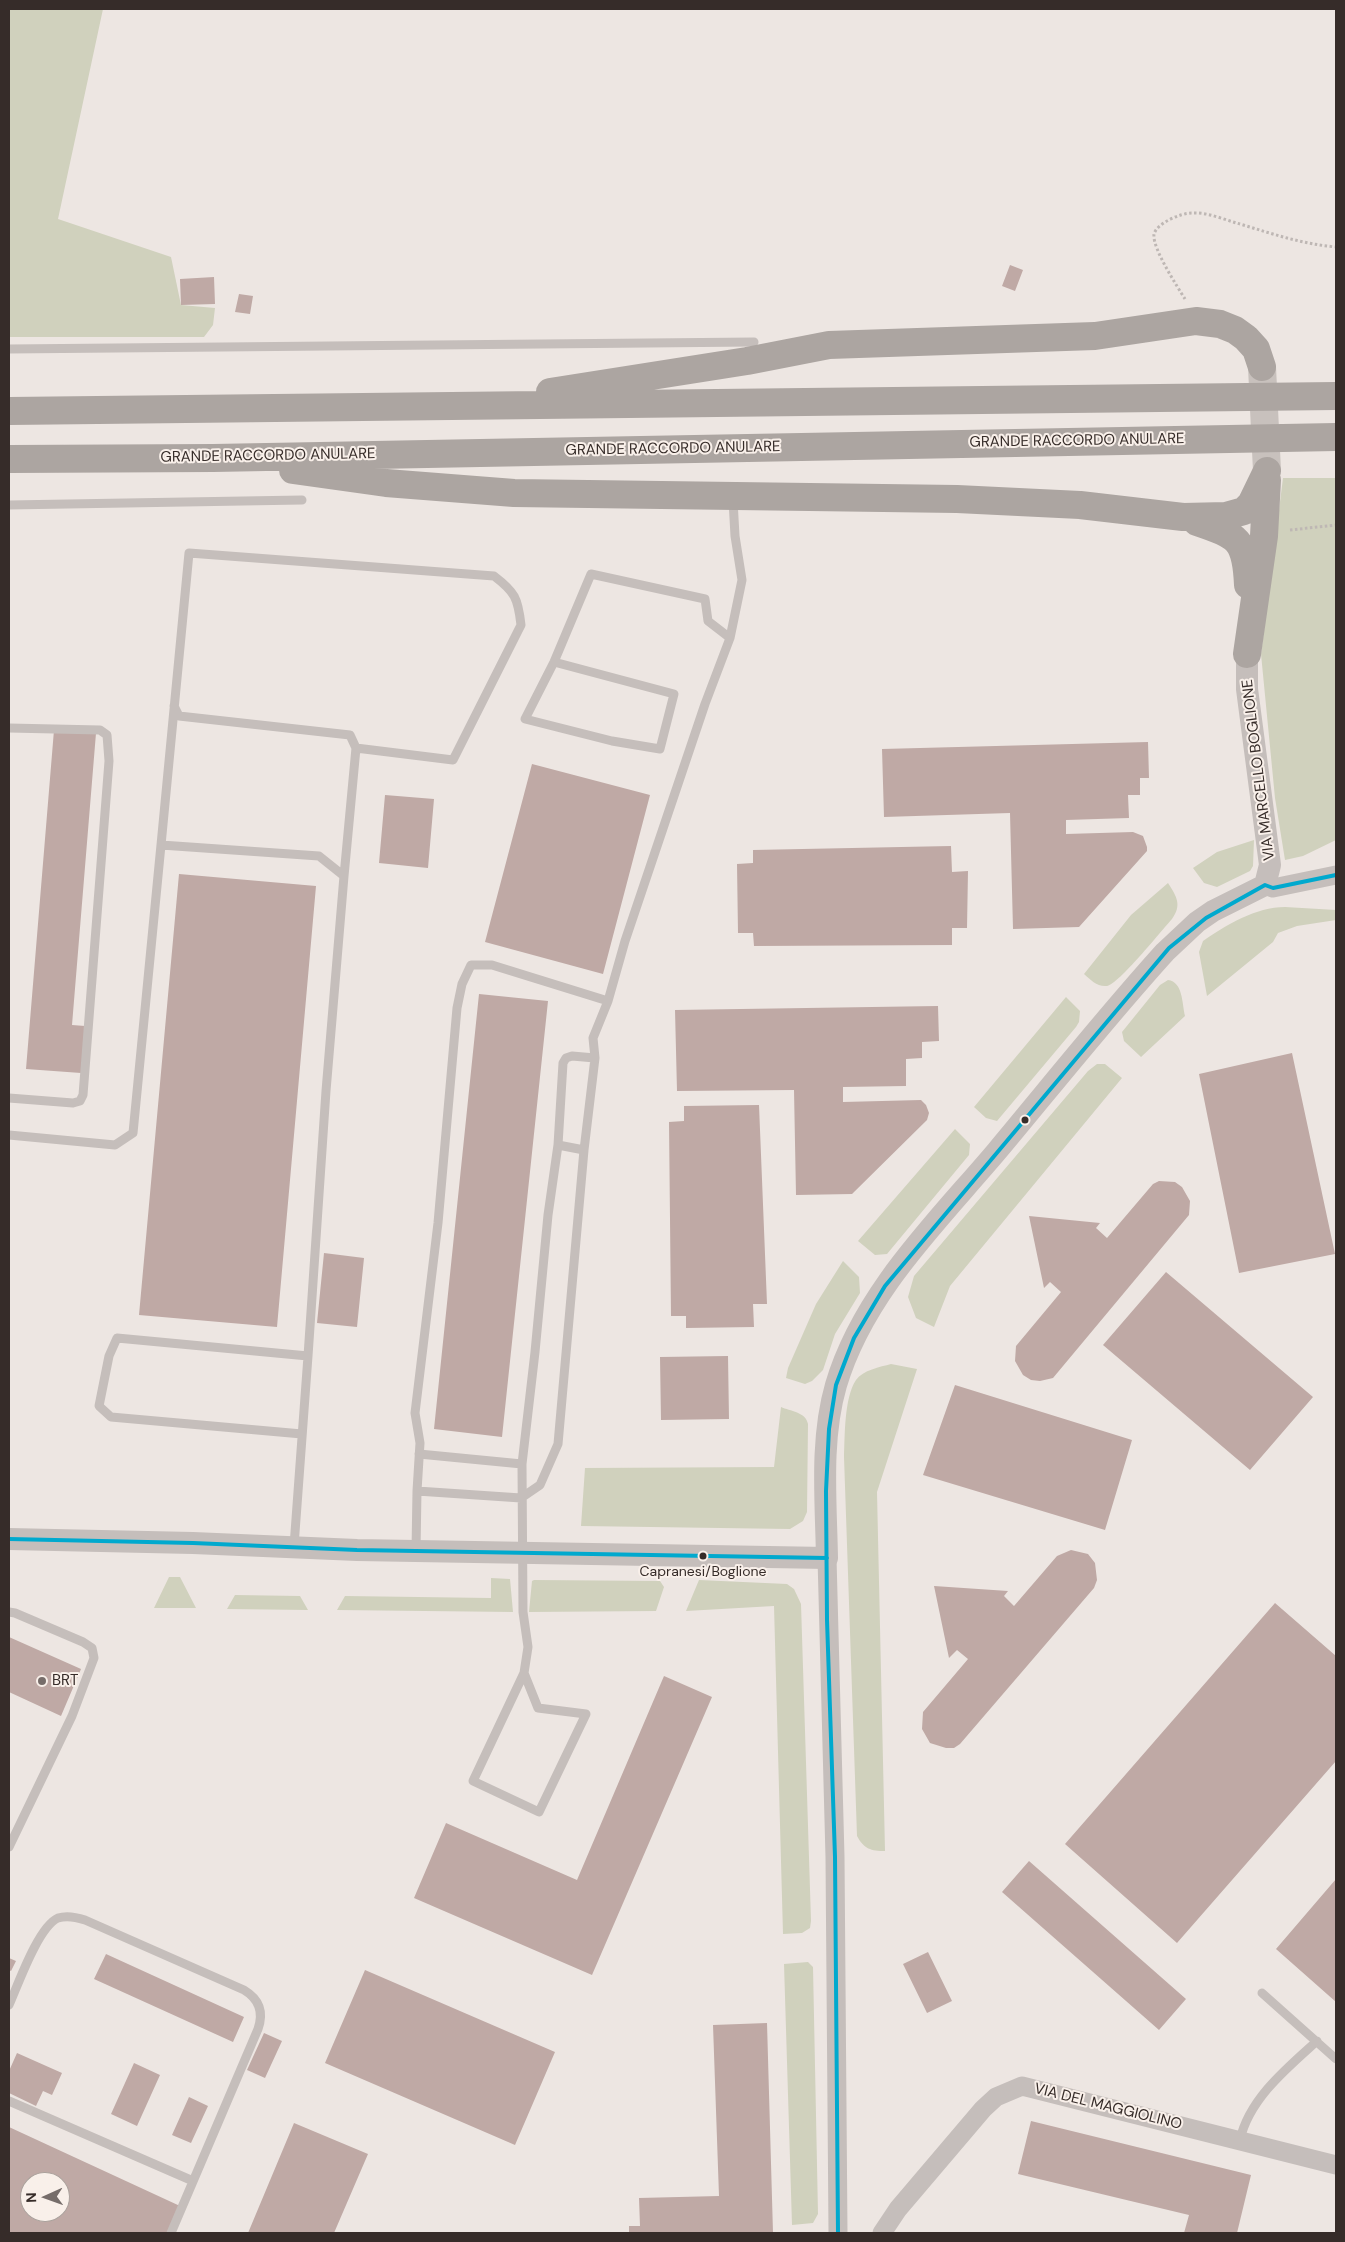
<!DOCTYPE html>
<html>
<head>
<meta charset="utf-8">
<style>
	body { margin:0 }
	#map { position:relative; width:1345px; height:2242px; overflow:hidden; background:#ede6e2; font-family:"DM Sans",sans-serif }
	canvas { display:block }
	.frame { position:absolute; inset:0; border:10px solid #362c29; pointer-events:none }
	.north { position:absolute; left:20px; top:2172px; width:50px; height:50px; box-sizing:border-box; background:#f9f0ea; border:1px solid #aba29d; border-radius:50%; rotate:268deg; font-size:14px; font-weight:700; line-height:20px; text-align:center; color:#362c29 }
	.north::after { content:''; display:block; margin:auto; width:18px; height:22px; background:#766d6a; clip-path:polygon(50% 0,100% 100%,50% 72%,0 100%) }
</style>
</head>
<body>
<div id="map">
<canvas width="1345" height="2242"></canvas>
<div class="frame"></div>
<div class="north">N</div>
</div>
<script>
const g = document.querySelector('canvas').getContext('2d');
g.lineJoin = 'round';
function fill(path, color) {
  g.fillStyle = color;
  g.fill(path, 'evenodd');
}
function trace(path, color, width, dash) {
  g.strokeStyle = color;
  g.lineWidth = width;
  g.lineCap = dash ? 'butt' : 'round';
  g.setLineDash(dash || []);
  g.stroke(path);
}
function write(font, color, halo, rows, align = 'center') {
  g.font = font + ' "DM Sans",sans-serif';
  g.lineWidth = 4;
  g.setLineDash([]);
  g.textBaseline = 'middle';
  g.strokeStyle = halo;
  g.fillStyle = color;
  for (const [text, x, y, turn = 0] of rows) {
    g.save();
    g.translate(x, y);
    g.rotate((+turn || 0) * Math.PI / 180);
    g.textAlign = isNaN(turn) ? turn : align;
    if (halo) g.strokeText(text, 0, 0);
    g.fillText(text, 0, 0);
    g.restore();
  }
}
const green = new Path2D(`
	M9,9H103L58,219L171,257L181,305L215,308L213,325L204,337H9Z
	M1283,478H1336V840L1303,856L1285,860L1275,798L1261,654Z
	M1254,840L1253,866L1250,871L1217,887L1204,883L1193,868L1217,852Z
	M1168,883C1177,897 1182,905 1172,919C1161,931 1119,984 1107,986C1097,987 1091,980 1084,974L1131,915Z
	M1285,907L1336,910V920L1297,926L1278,933L1273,942L1207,996L1199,952L1203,941C1226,925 1256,907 1285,907Z
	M1168,980C1183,982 1182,1003 1185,1016L1141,1057L1124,1041L1122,1032L1160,985Z
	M1066,997L1080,1011L1079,1022L1076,1027L997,1121L986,1118L974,1107Z
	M1097,1064H1105L1122,1078L950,1286L934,1327L916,1318L908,1297L914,1276L1088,1071Z
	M955,1129L970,1144L969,1155L887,1254L875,1255L858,1241Z
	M843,1261L859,1277L860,1293L835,1334L823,1370L812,1381L805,1384L786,1378L788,1368L816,1304Z
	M891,1364L917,1369L877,1492L885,1851C871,1851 864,1849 857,1836L844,1457C845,1436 844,1398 856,1380C863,1370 880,1367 891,1364Z
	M781,1407C790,1411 806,1412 808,1424L807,1512L803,1521L790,1529L581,1526L585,1468L774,1467Z
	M169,1577H180L196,1608H154Z
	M491,1578L510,1579L513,1612L337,1610L345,1596L491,1598Z
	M534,1580L660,1581L664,1587L656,1611L529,1612L532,1581Z
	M699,1580L787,1584L794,1589L801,1604L811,1921L810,1928L802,1933L783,1934L774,1606L686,1611Z
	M235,1595L300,1596L308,1610L227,1609Z
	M808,1962L813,1967L818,2214L813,2223L792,2225L784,1964Z`);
const building = new Path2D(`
	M1010,265L1023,270L1015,291L1002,286Z
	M214,277L215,304L181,305L180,279Z
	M239,294L253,296L250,314L235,312Z
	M54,730L96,733L72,1025L85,1026L81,1073L26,1069Z
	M1148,742L1149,778H1140V795H1128L1129,818L1066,820V834L1133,832L1143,836L1147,847V851L1079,927L1013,929L1010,813L884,817L882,749Z
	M532,764L650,795L603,974L485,942Z
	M385,795L434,799L428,868L379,863Z
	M951,846L952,872L968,871L967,928H952V945L754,946L753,933H738L737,864L753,863V850Z
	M179,874L316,886L277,1327L139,1315Z
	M479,994L548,1001L502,1437L434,1429Z
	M938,1006L939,1041L922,1042V1058L906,1059V1086L843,1087V1102L921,1100L926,1105L929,1113L927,1120L852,1194L796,1195L794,1090L677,1091L675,1010Z
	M1292,1053L1335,1254L1239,1273L1199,1074Z
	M759,1105L767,1304H753L754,1327L686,1328V1316H671L669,1122L684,1121V1106Z
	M1159,1181L1175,1182L1182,1187L1190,1201L1189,1215L1053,1378L1040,1381L1031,1380L1023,1375L1015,1361L1016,1346L1061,1292L1050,1282L1044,1288L1029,1216L1100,1223L1096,1228L1107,1238L1153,1184Z
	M324,1253L364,1258L357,1327L317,1323Z
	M1166,1272L1313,1397L1250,1470L1103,1345Z
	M728,1356L729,1419L661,1420L660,1357Z
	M955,1385L1132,1440L1105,1530L923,1475Z
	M1071,1550L1088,1554L1095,1563L1097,1580L1094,1588L960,1744L954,1748H946L930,1743L922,1729L923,1712L968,1659L957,1650L949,1658L934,1586L1008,1591L1004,1596L1014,1606L1057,1556Z
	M1275,1603L1336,1656V1761L1177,1943L1065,1844Z
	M9,1637L81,1669L61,1716L9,1692Z
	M664,1676L712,1697L592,1975L414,1898L446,1823L577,1880Z
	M1029,1861L1186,1999L1159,2030L1002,1892Z
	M1336,1879V2002L1276,1949Z
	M928,1952L952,2001L927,2013L903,1964Z
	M106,1954L244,2017L233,2042L94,1979Z
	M9,1958L16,1961L11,1971L9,1970Z
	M365,1970L555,2052L515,2145L325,2063Z
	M767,2023L773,2233H629V2226H640L639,2198L719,2196L713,2025Z
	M264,2033L282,2041L265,2078L247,2070Z
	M17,2053L62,2073L52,2095L43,2091L36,2106L9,2093V2071Z
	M134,2063L160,2075L137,2126L111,2114Z
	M189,2097L208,2106L191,2143L172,2135Z
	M1031,2121L1251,2175L1237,2233H1184L1189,2215L1018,2174Z
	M294,2123L368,2154L334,2233H248Z
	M9,2127L180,2206L168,2233H9ZM30,2182H60V2212H30Z`);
const motorwayTunnel = new Path2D(`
	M1262,367L1267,471`);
const path = new Path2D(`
	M1185,299C1177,286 1152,248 1154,234C1157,223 1181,213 1192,213C1208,212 1225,220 1240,224C1273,234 1302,244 1336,247
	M1290,530L1336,525`);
const service = new Path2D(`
	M9,349L754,342
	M9,505L302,500
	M554,662L674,694L660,749L612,741L525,719L554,662L591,574L705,599L708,621L730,638
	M174,706L179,716L350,735L356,748
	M9,728L100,730L107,735L109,761L83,1095L80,1101L73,1103L9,1098
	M608,1001L492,965H471L462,984L457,1008L438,1223L415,1413L420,1443L417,1491L521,1498L540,1485L558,1444L584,1150L595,1058L593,1038L608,1001L625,941L705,704L730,638L742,580L735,536L733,500
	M9,1135L115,1145L133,1133L161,845
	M558,1145L584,1150
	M308,1356L326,1091L344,876L319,856L161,845L189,553L494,576C515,592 518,598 521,625L453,760L356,748L344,876
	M419,1454L522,1464
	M294,1546C299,1483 303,1419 308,1356L117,1338L109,1356L99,1406L111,1417L302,1434
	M416,1550L417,1491
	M9,1612L15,1613L83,1642L92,1648L94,1658L72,1716L9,1847
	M524,1673L538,1708L586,1714L539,1812L473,1781L524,1673L528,1647L523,1612L522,1464L535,1352L548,1215L558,1145L563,1063L566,1058L572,1056L595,1058
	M1262,1993L1336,2059
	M9,2005C18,1985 38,1927 58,1918C67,1915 76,1917 85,1920L244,1990C259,1999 264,2012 258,2029L171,2233
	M9,2101L193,2181
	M1240,2140C1249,2099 1287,2068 1317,2041`);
const minor = new Path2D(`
	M1265,885L1273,888L1336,875
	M827,1558L835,1857L838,2233
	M882,2233L898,2209L983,2109L996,2097L1022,2086L1336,2165`);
const tertiary = new Path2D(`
	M9,1539L193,1543L357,1550L827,1558C826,1501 820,1440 836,1385C863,1293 937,1222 997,1151C1053,1084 1107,1016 1165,952L1197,922L1213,911L1265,885L1270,865L1247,689V654`);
const motorway = new Path2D(`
	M550,392L747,361L829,345L1095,336L1196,321L1220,324L1235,330L1246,338L1256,349L1262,367
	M9,411L1336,396
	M9,459L213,458L1336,437
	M293,470L386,483L514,493L957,499L1080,505L1183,517L1226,516L1244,511L1251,504L1267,471
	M1197,522C1238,536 1246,539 1248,585
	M1247,654L1264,536L1267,480`);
const bus1 = new Path2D(`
	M9,1539L193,1543L357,1550L827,1558
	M838,2233L835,1857L827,1620L826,1491L829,1429L836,1385L854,1338L885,1286L1169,948L1206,918L1265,885L1273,888L1336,875`);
const markers = [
	[1025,1120,4.5,"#362c29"],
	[703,1556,4.5,"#362c29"],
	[42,1681,5,"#766d6a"]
];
const busNames = [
	["Capranesi/Boglione",703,1572]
];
const streetNames = [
	["GRANDE RACCORDO ANULARE",1077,441,-1],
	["GRANDE RACCORDO ANULARE",673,449,-1],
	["GRANDE RACCORDO ANULARE",268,456,-1],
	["VIA MARCELLO BOGLIONE",1259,770,-97],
	["VIA DEL MAGGIOLINO",1108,2107,14]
];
const poiNames = [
	["BRT",52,1681]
];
fill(green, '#d0d1bd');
fill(building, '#bfa9a5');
trace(motorwayTunnel, '#c8c1bd', 28, [28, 14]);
trace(path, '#beb7b4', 3, [2.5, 2.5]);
trace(service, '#c5bebb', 9);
trace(minor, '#c5bebb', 19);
trace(tertiary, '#c5bebb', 22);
trace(motorway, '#aca5a1', 28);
trace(bus1, '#00a9ce', 4);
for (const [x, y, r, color] of markers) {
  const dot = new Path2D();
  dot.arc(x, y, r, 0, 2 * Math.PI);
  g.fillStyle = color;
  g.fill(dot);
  trace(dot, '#f9f0ea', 2);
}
write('14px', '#362c29', '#f9f0ea', busNames);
write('15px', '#362c29', '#f9f0ea', streetNames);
write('15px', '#362c29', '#f9f0ea', poiNames, 'left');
</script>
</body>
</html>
